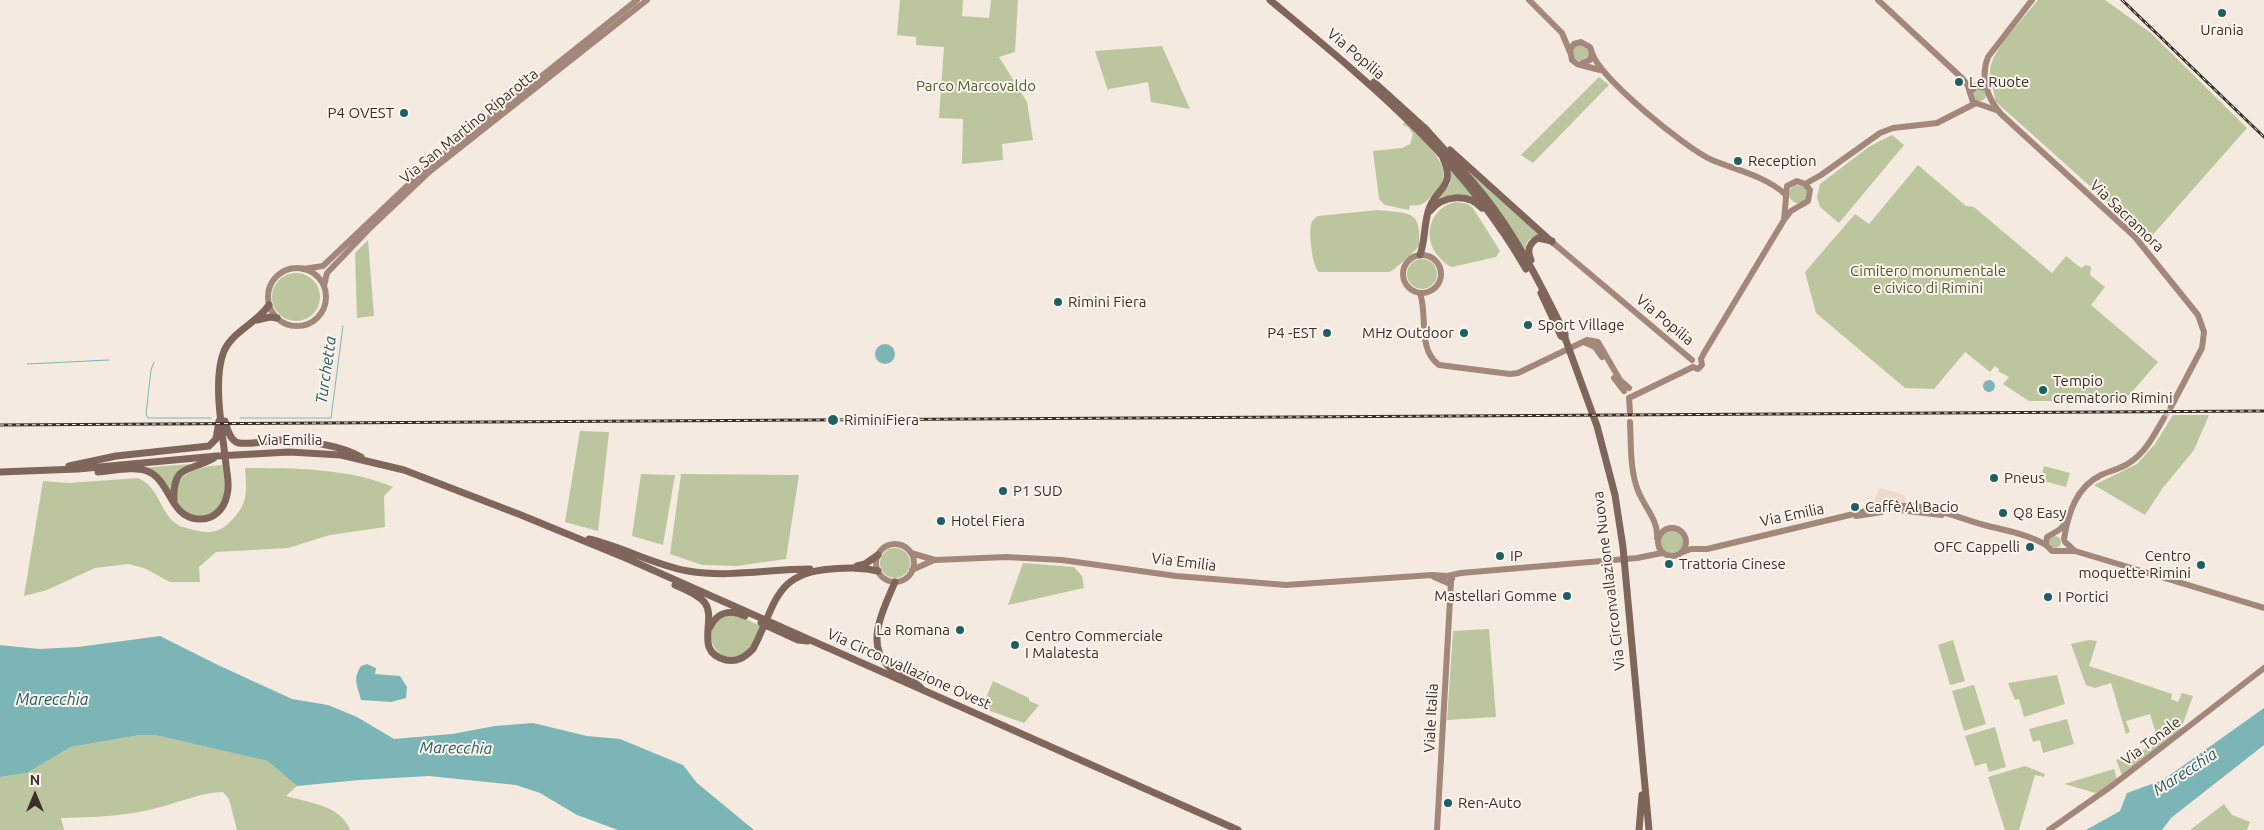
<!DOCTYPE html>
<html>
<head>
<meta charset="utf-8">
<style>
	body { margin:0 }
	#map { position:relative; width:2264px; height:830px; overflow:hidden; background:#f5eae0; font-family:Ubuntu,sans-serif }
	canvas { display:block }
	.north { position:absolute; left:10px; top:770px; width:50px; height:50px; -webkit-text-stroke:4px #fcf4ed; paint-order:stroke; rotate:0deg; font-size:14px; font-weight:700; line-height:20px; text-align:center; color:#3c2f2a }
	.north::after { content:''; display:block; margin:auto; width:18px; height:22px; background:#3c2f2a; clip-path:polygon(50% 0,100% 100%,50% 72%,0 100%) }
</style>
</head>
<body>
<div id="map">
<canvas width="2264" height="830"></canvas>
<div class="north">N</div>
</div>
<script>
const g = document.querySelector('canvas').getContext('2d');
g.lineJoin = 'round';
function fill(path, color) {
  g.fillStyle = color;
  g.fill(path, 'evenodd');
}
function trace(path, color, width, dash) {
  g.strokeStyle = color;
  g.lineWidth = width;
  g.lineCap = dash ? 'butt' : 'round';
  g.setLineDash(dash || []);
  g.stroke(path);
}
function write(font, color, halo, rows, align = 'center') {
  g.font = font + ' Ubuntu,sans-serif';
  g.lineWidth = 4;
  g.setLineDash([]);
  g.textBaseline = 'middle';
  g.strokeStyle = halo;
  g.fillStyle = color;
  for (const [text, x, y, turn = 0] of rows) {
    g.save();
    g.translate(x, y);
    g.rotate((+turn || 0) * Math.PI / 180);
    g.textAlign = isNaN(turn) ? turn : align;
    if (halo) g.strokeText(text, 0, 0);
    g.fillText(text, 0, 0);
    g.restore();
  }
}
const green = new Path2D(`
	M900,0H963L962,16L989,18L991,0H1018L1015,52L999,57L1027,102L1033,140L1002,144L1003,160L962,164L963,119L939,118L944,47L916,45V37L897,35Z
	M2038,0H2105L2151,33L2247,128L2149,239L1995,101C1995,90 1989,81 1990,71C1991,50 2025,17 2038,0Z
	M1573 53a8 8 0 1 1 16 0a8 8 0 1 1-16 0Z
	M1162,46L1190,109L1151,102L1148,82L1109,89L1108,91L1095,51Z
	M1599,77L1609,85L1533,163L1521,155Z
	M1974 95a6 6 0 1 1 12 0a6 6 0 1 1-12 0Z
	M1405,121C1421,142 1463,168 1433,195C1425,202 1422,207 1410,205L1409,210L1385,205L1379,199L1373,151L1402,148L1410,144L1413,134L1408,127L1403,125Z
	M1892,135L1904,145L1839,223L1820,207L1817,197L1820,184L1870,146Z
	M1918,165L1966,206L1974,207L2052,273L2066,256L2081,268L2086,265L2091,267L2090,275L2105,287L2091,305L2158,362L2124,401H2029L2003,384L2009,377L1998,371L1999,369L1995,366L1990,372L1965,352L1934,389L1905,388L1816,313L1805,272L1855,214L1869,224Z
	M1451,170L1475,198L1437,200L1450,184Z
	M1467,170L1543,235C1533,235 1525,240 1525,251Z
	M1789 194a9 9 0 1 1 18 0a9 9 0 1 1-18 0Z
	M1456,202L1468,204L1473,208L1500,251L1496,257L1452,267C1446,265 1443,261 1439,257C1421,238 1430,207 1456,202Z
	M1378,210C1412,214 1421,210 1419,246C1415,251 1394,271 1389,272H1319C1312,267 1309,234 1311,225C1312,220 1315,218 1318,216Z
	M368,240L374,316L357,318L355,253Z
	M1407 274a15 15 0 1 1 30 0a15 15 0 1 1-30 0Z
	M272 297a24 24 0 1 1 48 0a24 24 0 1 1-48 0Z
	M2173,415H2209L2194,450L2162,489L2145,515L2094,485L2137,464L2155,444Z
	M580,431L609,432L598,531L565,522Z
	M190,464L184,468L172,495L159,477L141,468Z
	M222,465C223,472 225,480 225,488C225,496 222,503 217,509C187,539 139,469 222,465Z
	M2044,466L2070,473L2066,487L2040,480Z
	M245,468C292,468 350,468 393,487L384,496L385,527L330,535L288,548L216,552L199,567L200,582H170L144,568L128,564L95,568L47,590L24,596L43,481L69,483L138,478C158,486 159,509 174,522C181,528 191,529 199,531C210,534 220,531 228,524C248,505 247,495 245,468Z
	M641,474L675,475L663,545L632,536Z
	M681,474L799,475L786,559L737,566L702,565L670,554Z
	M1660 542a12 12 0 1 1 24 0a12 12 0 1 1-24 0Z
	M2049 542a6 6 0 1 1 12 0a6 6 0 1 1-12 0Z
	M880 563a15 15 0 1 1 30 0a15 15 0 1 1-30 0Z
	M1023,563L1074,567L1082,576L1084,588L1008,605Z
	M736,614L760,626C757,633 754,641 750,647C723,684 684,616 736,614Z
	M1489,629L1496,717L1447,720L1453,631Z
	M1953,640L1965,681L1950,685L1938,645Z
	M2089,640L2097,641L2089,666L2172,694L2171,699L2178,702L2182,693L2193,696L2181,729L2122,775L2116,760L2146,749L2143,738L2156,734L2150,714L2126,721L2130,732L2126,734L2111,683L2095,688L2086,685L2071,644Z
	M2057,675L2065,704L2024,717L2019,699L2015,700L2008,683Z
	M993,681L1029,698V701L1039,705L1024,723L982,708Z
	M1974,685L1986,724L1964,731L1952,691Z
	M2067,719L2074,744L2043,753L2040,740L2033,742L2029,729Z
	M1995,727L2006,767L1989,772L1986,763L1975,766L1965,736Z
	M140,735H155L269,761L297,786L286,796C309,803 341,805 350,830H237L229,799L223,792C197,793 174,805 149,810C120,817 90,817 61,818L64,830H0V777L27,773L71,747Z
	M2025,766L2045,774L2044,777L2035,775L2019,830H2005L1988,777Z
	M2114,769L2117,779L2096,793L2064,784Z
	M2224,804L2232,815L2250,822L2247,830H2190Z`);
const plaza = new Path2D(`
	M1880,488L1904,495L1906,502L1883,504L1873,508V503Z`);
const water = new Path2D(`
	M875 354a10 10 0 1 1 20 0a10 10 0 1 1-20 0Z
	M1983 386a6 6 0 1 1 12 0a6 6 0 1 1-12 0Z
	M160,636L220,666L292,699L328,705L357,717L394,739L452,734L495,726L533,723L587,736L620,739L683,765L697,783L754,830H618L577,815L540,793L516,785L429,776L359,780L297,786L268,761L155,735H140L71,747L27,773L0,777V645L39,649L78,647Z
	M367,664L376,668L375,674L400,676L407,687L406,698L391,702L361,700C358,686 352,680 361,666Z
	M2264,708V745L2171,818L2162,830H2086L2120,811L2127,793L2163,780Z`);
const stream = new Path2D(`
	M154,362L151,370L146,414L148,418H211
	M27,364L109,360
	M240,418H331L343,326`);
const secondaryTunnel = new Path2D(`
	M2164,418L2171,407`);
const secondary = new Path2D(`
	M1529,0L1562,33L1570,52
	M1878,0L1963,79L1968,86L1973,102L1996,110
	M2032,0L1988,57C1980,77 1987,98 2001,114L2135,237L2198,315L2204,332L2202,348L2171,407
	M1592,53C1601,79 1685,148 1712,160C1736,170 1765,176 1785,194
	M1581,64L1590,60L1592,53L1590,47L1581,42L1574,44L1570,50L1572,60L1577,64L1600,70
	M1970,93L1976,86L1986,88
	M1805,184L1821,175L1880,133L1893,128L1937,123L1976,103
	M1552,242L1692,360
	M1403 274a19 19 0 1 1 38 0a19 19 0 1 1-38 0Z
	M268 297a29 29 0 1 1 58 0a29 29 0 1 1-58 0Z
	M303,269L323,266L425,169L637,0
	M324,286L327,273L371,227L428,173L647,0
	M1420,293C1428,316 1417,349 1439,365L1510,374L1518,373L1587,340L1598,342L1620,380L1629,388
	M1586,343L1595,347L1602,357
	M1693,367L1698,369L1702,365L1701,359L1704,353L1784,220L1791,211L1808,201L1810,190L1805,184L1797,181L1787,186L1784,220
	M1614,378L1624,391
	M1629,398L1693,367
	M1629,398L1630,412
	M1630,422C1631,443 1630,465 1636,485C1641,504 1659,519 1657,538
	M1886,508C1920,500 1952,516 1984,525C2004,530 2028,534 2046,545
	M1899,510L1942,515
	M1856,516L1882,512
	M2067,522L2059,530L2047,537L2046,545L2052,551H2074
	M1658 542a14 14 0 1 1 28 0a14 14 0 1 1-28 0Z
	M2064,539C2068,514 2076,487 2101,475C2110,471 2120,469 2129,463C2146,452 2154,435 2164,418
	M2065,542L2075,551L2264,608
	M876 563a19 19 0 1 1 38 0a19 19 0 1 1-38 0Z
	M1683,552L1691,549H1707L1879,508
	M911,553L935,560L1006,557L1062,560L1176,576L1286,585L1432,575L1447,576L1461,573L1637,558L1662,553
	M912,570L932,561
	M1434,577L1448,583L1452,579
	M1437,830L1451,582
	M2049,830L2113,785L2264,668`);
const primary = new Path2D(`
	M1270,0C1368,82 1461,156 1526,269
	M1374,82L1427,130
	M1425,128C1449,155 1474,181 1495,210C1523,249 1544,291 1565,334V338L1597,426L1615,495L1623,547L1649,830
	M1450,150L1552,242
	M1430,211C1443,195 1468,193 1482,208
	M1420,255C1425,241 1424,226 1428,212C1434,188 1457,189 1443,158
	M1531,260C1527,251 1528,244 1538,238L1552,241
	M1541,293L1561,336L1565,338
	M257,320L270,317L277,318
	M225,421C227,428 229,438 236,442C242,446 272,440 282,440C308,441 338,444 361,457
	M69,466L116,456L209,446L216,439L219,421
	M0,472L78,469L217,456L289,452L341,455L404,470L521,515L628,559L1238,830
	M98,472C113,471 133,466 147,471C171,480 169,517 198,519C213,520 224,510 227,495C230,485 227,475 226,465C223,434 212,380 224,351C233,331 257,323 269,305
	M174,503C172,463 188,473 214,458
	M589,539C623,547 654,565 688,571C730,578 769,569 810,569
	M857,566L865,564L878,555
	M895,582C885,606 864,643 888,666C899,675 914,679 923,690
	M675,585C684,589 698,594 705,603C717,620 693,652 726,660C738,662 745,657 753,649C776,606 773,573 831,569C847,568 862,567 878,571
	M761,623L798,640L807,641
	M710,627C717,612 730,609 745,616
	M1639,830L1642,795`);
const rail = new Path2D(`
	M2122,0L2264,137
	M0,425L2264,411`);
const markers = [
	[2222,13,5,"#1b6062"],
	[1959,82,5,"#1b6062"],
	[404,113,5,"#1b6062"],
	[1738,161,5,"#1b6062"],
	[1058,302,5,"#1b6062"],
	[1528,325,5,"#1b6062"],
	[1327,333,5,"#1b6062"],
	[1464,333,5,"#1b6062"],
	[2043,390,5,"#1b6062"],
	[833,420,6,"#1b6062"],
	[1994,478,5,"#1b6062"],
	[1003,491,5,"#1b6062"],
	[1855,507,5,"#1b6062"],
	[2003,513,5,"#1b6062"],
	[941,521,5,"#1b6062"],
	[2030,547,5,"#1b6062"],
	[1500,556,5,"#1b6062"],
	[1669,564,5,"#1b6062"],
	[2201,565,5,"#1b6062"],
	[1567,596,5,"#1b6062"],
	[2048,597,5,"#1b6062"],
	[960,630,5,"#1b6062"],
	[1015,645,5,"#1b6062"],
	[1448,803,5,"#1b6062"]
];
const poiNames = [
	["Urania",2222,30,"center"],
	["Le Ruote",1969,82],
	["P4 OVEST",394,113,"right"],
	["Reception",1748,161],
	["Rimini Fiera",1068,302],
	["Sport Village",1538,325],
	["P4 -EST",1317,333,"right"],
	["MHz Outdoor",1454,333,"right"],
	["Tempio",2053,381],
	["crematorio Rimini",2053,398],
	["RiminiFiera",844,420],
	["Pneus",2004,478],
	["P1 SUD",1013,491],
	["Caffè Al Bacio",1865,507],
	["Q8 Easy",2013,513],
	["Hotel Fiera",951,521],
	["OFC Cappelli",2020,547,"right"],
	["IP",1510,556],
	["Centro",2191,556,"right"],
	["moquette Rimini",2191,573,"right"],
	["Trattoria Cinese",1679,564],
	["Mastellari Gomme",1557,596,"right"],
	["I Portici",2058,597],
	["La Romana",950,630,"right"],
	["Centro Commerciale",1025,636],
	["I Malatesta",1025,653],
	["Ren-Auto",1458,803]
];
const streetNames = [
	["Via Popilia",1356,54,40],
	["Via San Martino Riparotta",469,126,-39],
	["Via Sacramora",2127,216,44],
	["Via Popilia",1665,320,40],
	["Via Emilia",290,440],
	["Via Emilia",1792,515,-12],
	["Via Emilia",1184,562,7],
	["Via Circonvallazione Nuova",1609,581,-97],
	["Via Circonvallazione Ovest",909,669,24],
	["Viale Italia",1431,718,-87],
	["Via Tonale",2151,741,-37]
];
const parkNames = [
	["Parco Marcovaldo",976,86],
	["Cimitero monumentale",1928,271],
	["e civico di Rimini",1928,288]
];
const waterNames = [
	["Turchetta",326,370,-82],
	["Marecchia",52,700],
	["Marecchia",456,748,1],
	["Marecchia",2185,772,-33]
];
fill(green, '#bbc69e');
fill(plaza, '#eedac6');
fill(water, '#7cb5b5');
trace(stream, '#7cb5b5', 1);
trace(secondaryTunnel, '#d0c5bc', 6, [6, 3]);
trace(secondary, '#a3877b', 6);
trace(primary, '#7f655a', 7);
trace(rail, '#3c2f2a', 3);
trace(rail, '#fcf4ed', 1, [4]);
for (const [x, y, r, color] of markers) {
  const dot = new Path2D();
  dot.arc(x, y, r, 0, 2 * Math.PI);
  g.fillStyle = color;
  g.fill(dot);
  trace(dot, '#fcf4ed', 2);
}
write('15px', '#3c2f2a', '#fcf4ed', poiNames, 'left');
write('15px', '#3c2f2a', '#fcf4ed', streetNames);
write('15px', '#4d5d2b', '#fcf4ed', parkNames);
write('italic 16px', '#1b6062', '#fcf4ed', waterNames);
</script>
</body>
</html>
